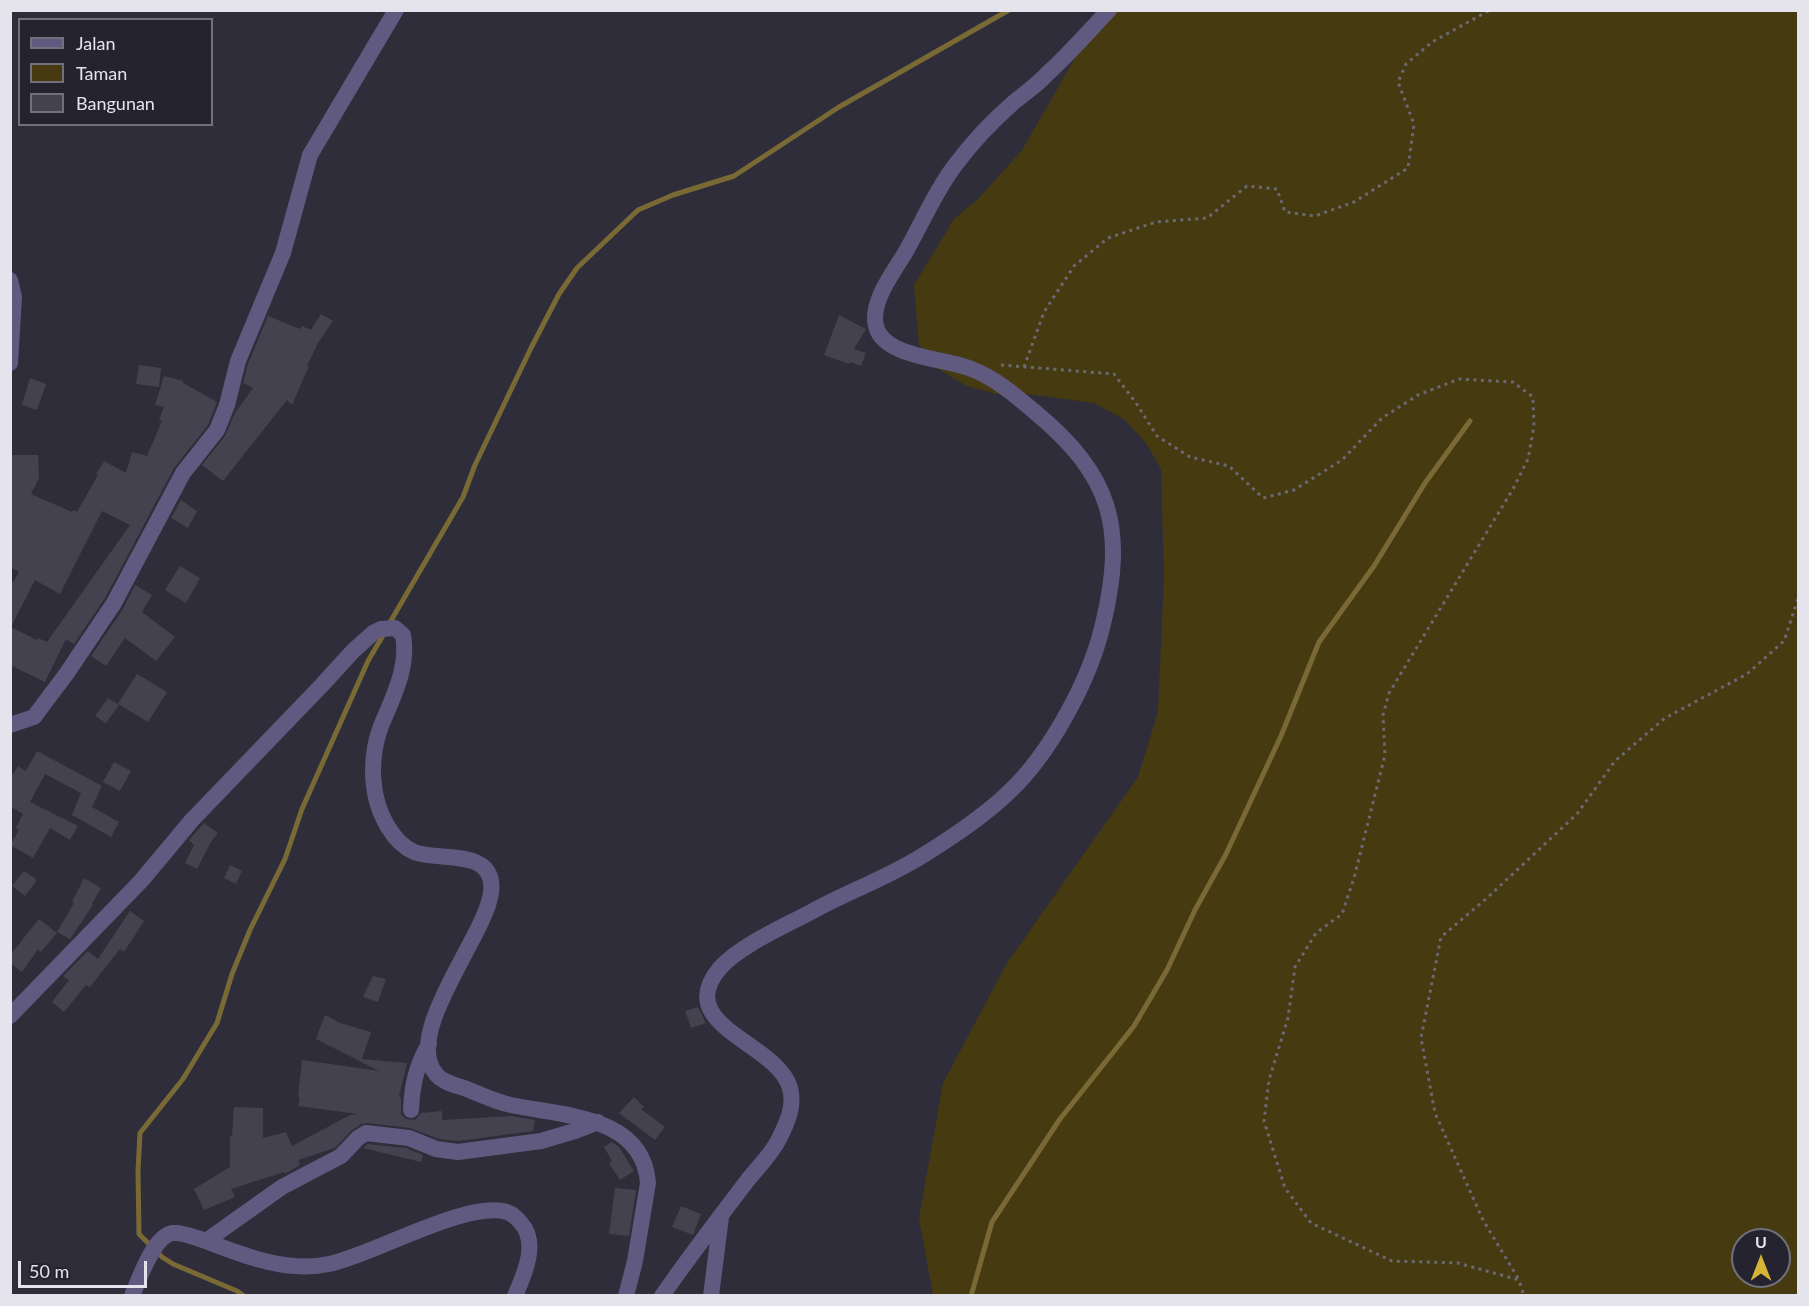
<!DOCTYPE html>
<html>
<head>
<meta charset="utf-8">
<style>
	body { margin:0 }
	#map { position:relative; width:1809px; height:1306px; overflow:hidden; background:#2f2d39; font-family:Lato,sans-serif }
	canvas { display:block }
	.frame { position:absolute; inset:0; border:12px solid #e5e4ec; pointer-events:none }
	.legend { position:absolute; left:18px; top:18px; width:195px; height:108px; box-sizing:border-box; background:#25232f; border:2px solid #72707b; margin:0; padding:8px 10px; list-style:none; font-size:18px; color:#e5e4ec }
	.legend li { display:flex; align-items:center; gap:12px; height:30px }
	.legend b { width:30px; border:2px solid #72707b }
	.north { position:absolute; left:1731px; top:1228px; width:60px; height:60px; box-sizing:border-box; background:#25232f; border:2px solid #72707b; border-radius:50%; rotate:0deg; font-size:16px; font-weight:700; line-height:24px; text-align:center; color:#e5e4ec }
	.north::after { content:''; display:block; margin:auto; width:21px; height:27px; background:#d6b534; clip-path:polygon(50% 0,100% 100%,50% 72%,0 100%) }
	.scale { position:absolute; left:18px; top:1261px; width:129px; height:27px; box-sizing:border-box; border:3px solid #e5e4ec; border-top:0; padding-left:8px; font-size:18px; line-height:21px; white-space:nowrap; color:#e5e4ec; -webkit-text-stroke:4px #25232f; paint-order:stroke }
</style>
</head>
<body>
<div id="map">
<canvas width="1809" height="1306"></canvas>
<div class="frame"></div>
<ul class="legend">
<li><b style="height:8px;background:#615a80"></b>Jalan</li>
<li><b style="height:16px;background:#463a10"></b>Taman</li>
<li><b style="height:16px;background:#454250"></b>Bangunan</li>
</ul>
<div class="north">U</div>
<div class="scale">50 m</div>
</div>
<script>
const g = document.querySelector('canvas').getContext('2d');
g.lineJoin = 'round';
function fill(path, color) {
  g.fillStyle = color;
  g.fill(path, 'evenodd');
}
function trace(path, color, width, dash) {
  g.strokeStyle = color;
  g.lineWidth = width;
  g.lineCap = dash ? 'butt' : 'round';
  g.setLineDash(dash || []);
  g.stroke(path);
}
const green = new Path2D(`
	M1109,11H1798V1295H933L919,1218L943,1083L1007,963L1138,777L1158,712L1164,577L1161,469L1146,443L1124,419L1094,403L1028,394H996L967,386L938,369L919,345L914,285L954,219L979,198L1022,150L1083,44ZM1743,1240H1779V1276H1743Z`);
const stream = new Path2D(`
	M389,624L463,497L475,465L531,348L559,294L577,268L638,210L673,195L734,176L839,107L1009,10
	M244,1296L237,1291L173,1264L162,1257L139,1234L138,1171L140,1133L183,1079L217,1023L232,974L250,930L285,859L302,809L368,661L385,632
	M971,1296L992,1222L1060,1119L1134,1026L1167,970L1195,910L1226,854L1281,736L1319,642L1374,566L1425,483L1470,421`);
const building = new Path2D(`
	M321,314L333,321L318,343L307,366H309L292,405L287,400L223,481L202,465L225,436L235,413L253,388L243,383L248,364L268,316L300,329L302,326L311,330Z
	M839,315L866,329L854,349L866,353L861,366L850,362L849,364L824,355Z
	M139,365L161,368L159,387L136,384Z
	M164,376L183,381V383L217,402L208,425L174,468L105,598L74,644L66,639L45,682L10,665V587L19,572L10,567V455H38L39,478L31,494L72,512L74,510L77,512L98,475L96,474L104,461L126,473L132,452L147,456L162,421L159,420L164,407L155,405ZM102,511L130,525L47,642L38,638L37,640L11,627L35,580L60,594Z
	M30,378L46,384L37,410L22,405Z
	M181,500L197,511L188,528L171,518Z
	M180,566L200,578L186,603L165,590Z
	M135,585L152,595L142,612L175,637L156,661L125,638L106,666L91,656L123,609Z
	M137,674L167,692L148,722L118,704Z
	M108,698L119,705L106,723L95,716Z
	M37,751L102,786L92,807L119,822L111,837L72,815L81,793L45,774L30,802L78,826L70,840L50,828L33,858L10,845L19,830L16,828L23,814L10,806V779L18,766L26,771Z
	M114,762L131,771L120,791L103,782Z
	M204,823L218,833L211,842L197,869L185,863L194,845L189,840Z
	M230,865L242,871L236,884L224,878Z
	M24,871L37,880L25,896L12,886Z
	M84,878L101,888L92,904L93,905L70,939L57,932L74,903L72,902Z
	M130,911L144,921L124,952L120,949L90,987L86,985L64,1012L52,1002L69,980L63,976L88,951L98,959Z
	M39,919L57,933L41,952L38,949L22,972L10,963V955Z
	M373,976L386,979L378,1002L363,997Z
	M698,1007L706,1023L691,1028L685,1011Z
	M325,1015L340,1023L371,1032L362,1059L407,1063L399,1096L401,1098V1114L406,1119L415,1120L421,1113L442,1111V1120L511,1116L535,1120L533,1131L458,1141L439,1139L410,1128L367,1123L361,1124L351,1131L335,1148L298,1160L300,1165L285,1174L284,1172L231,1189L235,1197L204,1210L194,1189L230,1167V1137L232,1136L234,1107L263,1108V1138L286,1132L292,1146L350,1115L357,1114L298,1106L300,1097H298L302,1060L379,1071L316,1039Z
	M634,1097L644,1107L641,1109L665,1127L655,1140L619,1113Z
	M612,1142L619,1147L634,1171L620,1180L609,1163L612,1161L604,1147Z
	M368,1144L406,1148L423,1155L421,1162L363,1148Z
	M615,1188L636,1190L629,1236L609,1234Z
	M681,1206L701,1214L693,1235L672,1227Z`);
const path = new Path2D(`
	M1001,365L1114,374L1136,403L1157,436L1190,457L1229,466L1263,498L1294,490L1342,460L1382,418L1418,395L1459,379L1513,382L1533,397L1534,426L1528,459L1513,489L1389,693L1383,715L1385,755L1354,878L1342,914L1316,933L1295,967L1288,1018L1269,1080L1264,1121L1285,1188L1311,1223L1392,1261L1458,1263L1519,1280L1524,1296
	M1024,367L1044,312L1074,266L1108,238L1156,222L1207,218L1247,186L1277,189L1285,212L1315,216L1354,202L1408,168L1414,124L1398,82L1406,64L1432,42L1490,10
	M1518,1278L1483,1220L1435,1113L1421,1038L1441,937L1487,898L1577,814L1615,761L1665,718L1747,674L1784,641L1798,599`);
const minor = new Path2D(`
	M10,280L14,297L10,363
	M10,725L34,717L67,673L114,603L183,473L217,430L227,405L238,361L283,253L310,155L396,10
	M10,1016L141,881L192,820L322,685L353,651L373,633L381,629L395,628L403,635C409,667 393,697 381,726C369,758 370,798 388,827C394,837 403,847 414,852C440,862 497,847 491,893C485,937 402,1034 436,1074C442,1082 455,1085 464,1088C480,1094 495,1102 511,1105C562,1116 643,1115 648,1183L635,1261L626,1296
	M411,1110C412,1086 416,1066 429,1044
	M206,1241C244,1256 288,1273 329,1264C373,1255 466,1200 507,1212C513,1214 517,1218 521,1223C539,1243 524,1275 515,1296
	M132,1296C139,1279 154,1235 173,1233C183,1232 196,1238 206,1241L282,1187L341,1156L358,1138L366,1133L409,1138L436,1149L458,1152L541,1141L575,1131L598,1122
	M662,1296C689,1257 718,1219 747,1181C758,1167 771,1155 779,1139C787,1123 795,1106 790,1088C777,1042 671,1026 720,968C739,946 785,926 811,912C847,892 887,878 922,856C951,838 983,817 1008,793C1050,754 1090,680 1103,624C1126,528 1112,476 1035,412C1015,395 994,377 969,368C943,358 883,357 876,326C870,302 893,273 905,253C921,225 934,194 953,168C970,145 991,122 1013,103C1025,93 1037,85 1047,74C1069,54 1088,32 1109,10
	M711,1296L721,1217`);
fill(green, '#463a10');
trace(stream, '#796a35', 5);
fill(building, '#454250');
trace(path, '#6a6973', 3, [3, 4.5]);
trace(minor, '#615a80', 16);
</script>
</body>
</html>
